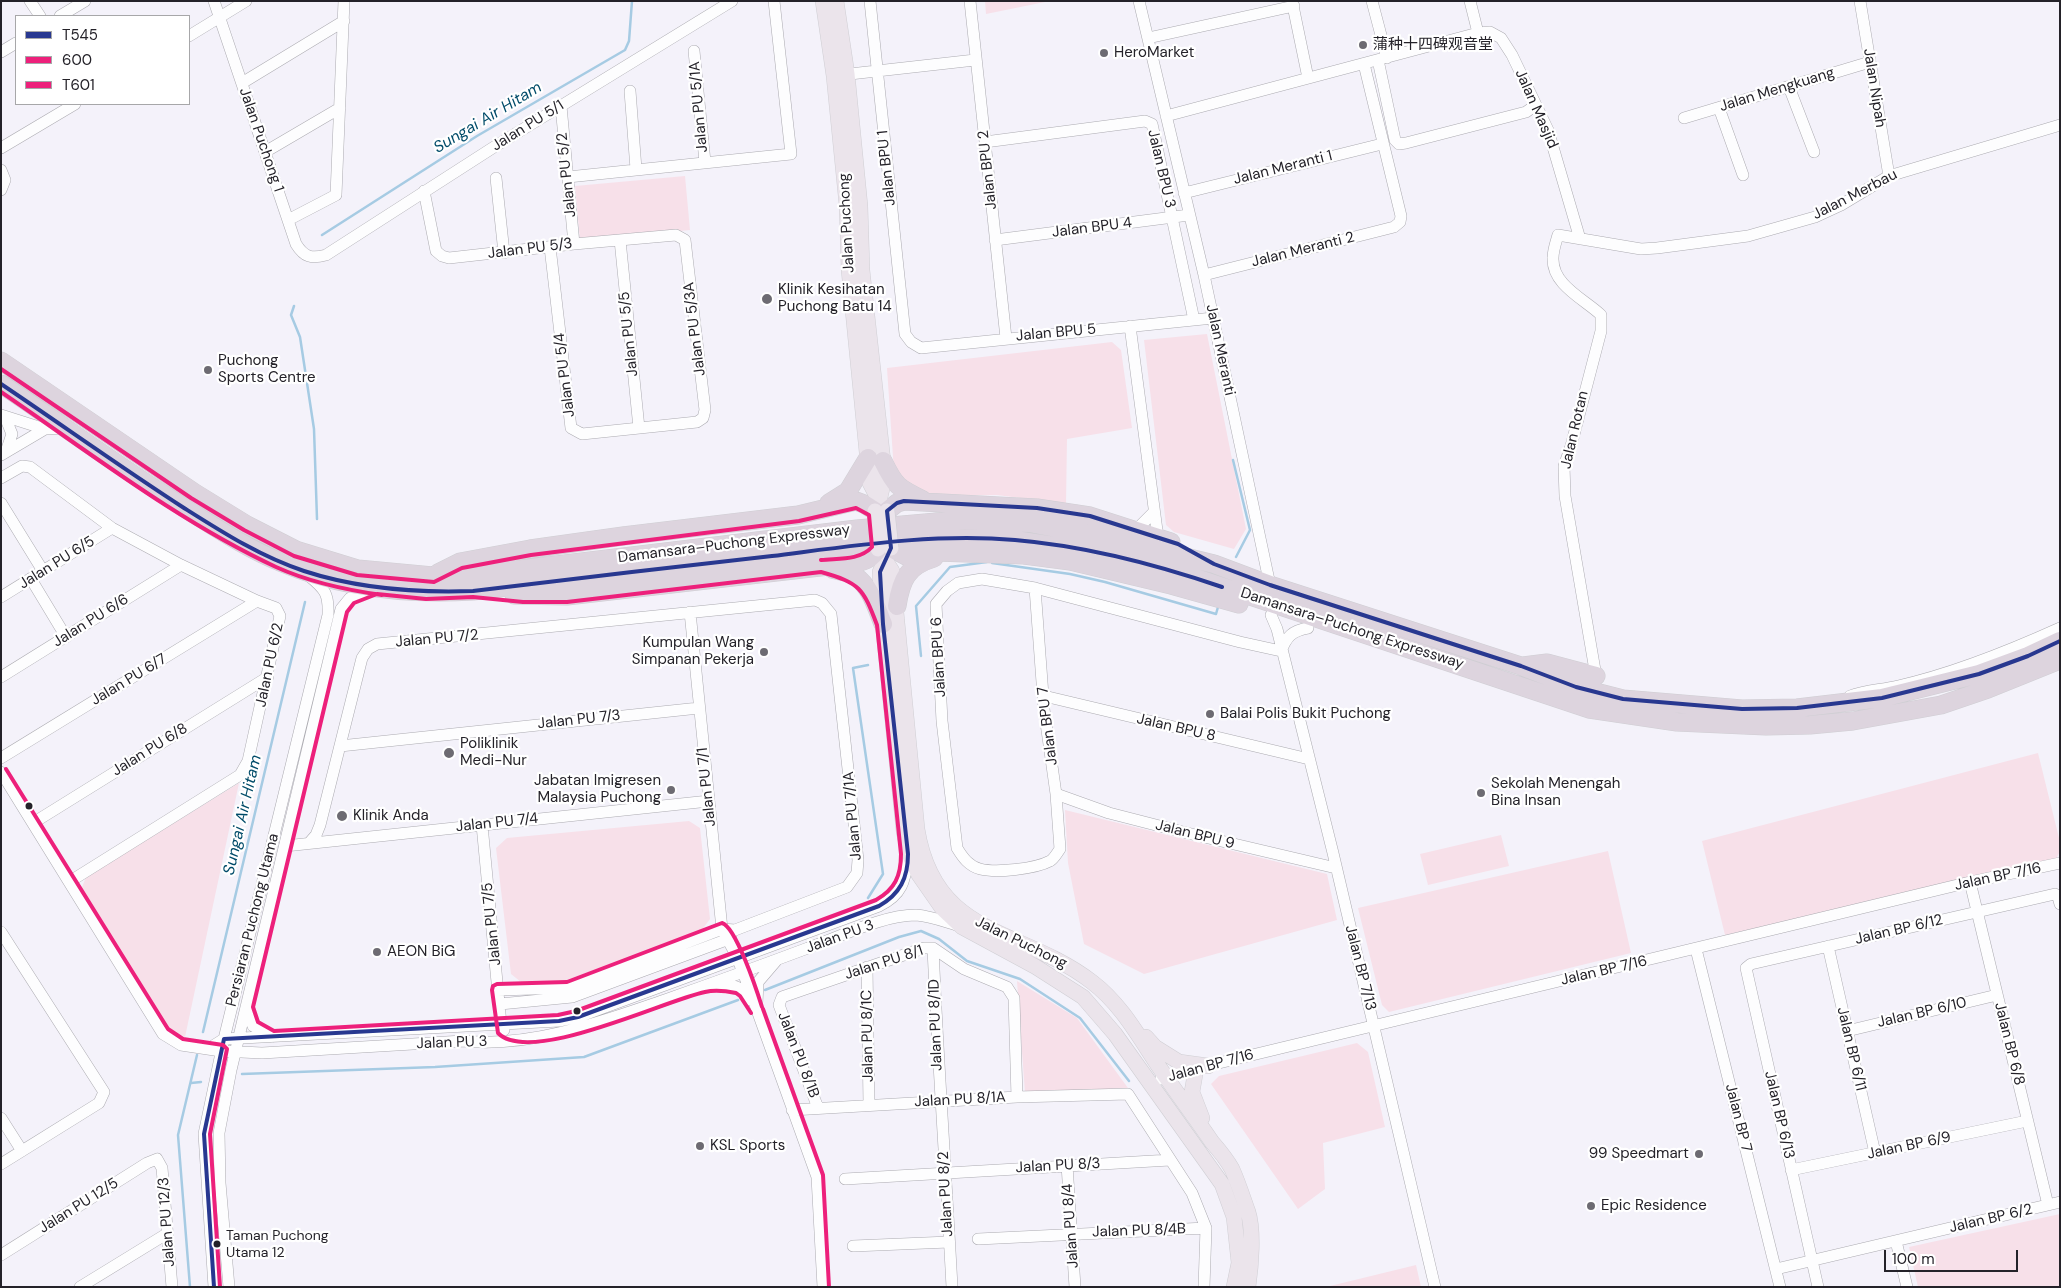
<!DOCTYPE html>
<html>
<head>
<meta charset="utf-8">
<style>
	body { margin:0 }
	#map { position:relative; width:2061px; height:1288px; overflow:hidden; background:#f4f2fa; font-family:"DM Sans",sans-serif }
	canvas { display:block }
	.frame { position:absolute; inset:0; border:2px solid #242229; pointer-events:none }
	.legend { position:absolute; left:15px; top:15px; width:175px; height:90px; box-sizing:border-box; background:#fff; border:1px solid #a7a7a9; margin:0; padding:6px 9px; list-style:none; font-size:15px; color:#242229 }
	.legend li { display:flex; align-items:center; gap:10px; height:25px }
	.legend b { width:25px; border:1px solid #a7a7a9 }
	.scale { position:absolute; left:1884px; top:1250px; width:134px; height:22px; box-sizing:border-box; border:2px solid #242229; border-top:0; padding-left:6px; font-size:15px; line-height:18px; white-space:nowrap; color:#242229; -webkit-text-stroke:4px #fff; paint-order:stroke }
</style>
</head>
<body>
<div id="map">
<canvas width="2061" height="1288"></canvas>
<div class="frame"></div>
<ul class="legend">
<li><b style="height:6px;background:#283890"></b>T545</li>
<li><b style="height:6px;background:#ed207b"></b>600</li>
<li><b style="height:6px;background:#ed207b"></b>T601</li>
</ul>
<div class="scale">100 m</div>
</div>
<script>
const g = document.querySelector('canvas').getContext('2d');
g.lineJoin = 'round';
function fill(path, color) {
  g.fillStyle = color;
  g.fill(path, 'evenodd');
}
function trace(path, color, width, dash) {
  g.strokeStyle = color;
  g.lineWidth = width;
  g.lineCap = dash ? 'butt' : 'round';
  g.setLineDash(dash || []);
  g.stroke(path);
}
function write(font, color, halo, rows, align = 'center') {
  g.font = font + ' "DM Sans","Noto Sans SC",sans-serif';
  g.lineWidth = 4.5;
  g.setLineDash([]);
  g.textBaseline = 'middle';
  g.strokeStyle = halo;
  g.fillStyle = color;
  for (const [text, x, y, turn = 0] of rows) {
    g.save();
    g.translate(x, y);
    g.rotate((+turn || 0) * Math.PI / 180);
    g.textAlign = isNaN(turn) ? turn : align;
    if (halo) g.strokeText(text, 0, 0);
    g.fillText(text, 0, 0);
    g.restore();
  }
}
const green = new Path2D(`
	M985,1H1050L986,14Z
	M685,176L690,230L580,241L575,186Z
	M1207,334L1246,529L1234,549L1174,532L1166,525L1144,340Z
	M1112,342L1121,350L1132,428L1067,439L1066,504L997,495L934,496L915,491L894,472L887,368Z
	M2038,753L2060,842V851L2055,861L1725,935L1702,841Z
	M239,783L185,1037L169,1030L81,890L86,877Z
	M1065,810L1327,874L1337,920L1144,974L1084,944L1068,863Z
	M689,821L700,828L710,919L701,931L564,981L521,982L511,974L496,848L507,838Z
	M1501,835L1509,866L1428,885L1420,854Z
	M1608,851L1631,953L1389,1012L1382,1005L1358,908Z
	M1017,981L1077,1018L1128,1088L1025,1093Z
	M1357,1043L1368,1052L1385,1127L1323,1143L1325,1189L1298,1209L1211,1084L1219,1076Z
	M2060,1214V1287H1918L1909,1247Z
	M1416,1265L1421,1287H1326Z`);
const stream = new Path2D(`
	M322,235L477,136L625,50L629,41L632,1
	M294,306L291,315L300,337L314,429L317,519
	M1233,460L1250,530L1236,557
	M992,563L1070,574L1105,582L1216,614L1218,607
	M921,656L916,606L950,567L987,562
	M868,898L883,874L853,668L868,665
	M765,990L899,937L921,931L939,939L967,961L1020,979L1080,1018L1129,1081
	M203,1032L305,602
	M242,1074L435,1067L584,1057L738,1000
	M191,1083L201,1082
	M190,1287L178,1135L197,1055`);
const minor = new Path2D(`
	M30,1L40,16
	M214,1L296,244C304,257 311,259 326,255L494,147L732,1
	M870,1L905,334L911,342L921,348L1213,318
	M970,1L1006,338
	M1139,1L1204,275L1270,585
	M1292,1L1308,78
	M1372,1L1387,58
	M1470,1L1478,33
	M1860,1L1889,176
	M60,16L85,1
	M189,36L246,1
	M1148,38L1294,6
	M694,51L705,162
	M1,52L16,43
	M1378,60L1395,140L1399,144L1406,143L1526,112L1536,105
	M841,75L975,60
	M242,83L344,21
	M1789,87L1814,152
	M630,91L636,169
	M561,106L574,244
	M1719,108L1743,175
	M1166,116L1478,33L1490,32L1501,38L1512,55L1548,130L1580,239
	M1684,118L1870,62
	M985,142L1145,121L1152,124L1194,320
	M1,148L75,104
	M265,152L340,108
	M1,170L5,180L1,190
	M568,177L791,154L774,1
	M496,178L504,253
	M424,191L436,251L442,256L449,258L574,244L676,235L685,240L705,410L703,418L697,422L582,434L571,428L550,247
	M1184,193L1382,144
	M288,220L336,195L344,1
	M620,240L639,428
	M995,240L1189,215
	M1204,275L1394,227L1400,222L1401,216L1364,64
	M1130,326L1158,538
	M1,415L45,429
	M5,417L12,434L6,452
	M1,455L45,429L66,428
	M1,478L22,466L30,467L112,528L181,565L257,601L276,608L280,616L248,761L240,775L69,882
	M1,503L43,571
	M1136,530L1154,512
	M31,579L66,637
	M1035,588L1044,709L1056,794L1060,849C1057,853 1054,859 1050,861C1035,869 996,873 980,869C969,866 963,858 957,848L942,721L936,604L947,591L958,583L982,579L1035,588L1240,642L1281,651
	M1,597L112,528
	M690,612L722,929L737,957L749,988L817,1177L823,1287
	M1271,615L1277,629L1333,853L1435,1287
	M1281,651C1287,636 1292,631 1308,628
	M1596,676L1565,496L1564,466L1571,446L1601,331V315C1584,299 1552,285 1553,258C1553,250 1556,242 1558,235L1641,249L1657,248L1748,236L1815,217L1841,205L1889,176L2060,125
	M1,677L181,565
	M1044,696L1309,759
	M1850,696C1866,690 1882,690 1898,686C1952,674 2009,651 2060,628
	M340,746L699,708
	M1,758L257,601
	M1,772L163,1034L181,1045L221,1051L262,1053L463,1041C532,1048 601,1022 665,1000C713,983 760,966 808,948C840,937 882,915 916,915C931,916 946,922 960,926
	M1056,794L1109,813L1183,832L1336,868
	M33,823L268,677
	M482,825L501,1024L504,1030
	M309,843L316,835L320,825L362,658L368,649L377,644L815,600L822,603L831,614L858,860L857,873L847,887L735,930L722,929L568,988L498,990
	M285,846L709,801
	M1970,882L2048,1205
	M1,932L104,1092L99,1103L1,1164
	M1828,946L1875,1153
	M933,948C938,1061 946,1174 952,1287
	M1696,949L1780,1287
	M867,967L869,1105
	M716,986C734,985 740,984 750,1000
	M757,1003L758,982L776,961
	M500,1004L572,997L726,940L731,935
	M246,1007L253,1026L272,1037
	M1847,1031L1997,995
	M208,1049L224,1039L559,1021L578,1017L879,906C904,894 905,879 909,854
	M1161,1079L1165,1076L1970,882L2060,863
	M818,1108L779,1005L782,997L924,948H933L964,969L1007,987L1014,998L1017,1097
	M792,1110L1017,1097L1128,1094L1192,1193L1206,1228L1204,1287
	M1,1118L22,1151
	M1067,1165L1075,1287
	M1791,1170L2027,1121
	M845,1179L1170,1160
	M978,1239L1206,1228
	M1896,1241L1907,1287
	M853,1246L949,1242
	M1,1255L147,1163L157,1159L162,1168L172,1287
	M1776,1269L2060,1202
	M80,1287L168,1233
	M214,1287L204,1134L224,1039L328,615C329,594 325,589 309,576
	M229,1287L220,1183L219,1133L231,1070L341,609L350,598L372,589
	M1818,1287L1746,968L1751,964L2055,894L2058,897L2060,904`);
const major = new Path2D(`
	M823,1L834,76L847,206L849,270L870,483L880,502L887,511
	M836,1L847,74L860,206L862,270L883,461V484L878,506
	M878,549L892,571L917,829C935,939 1021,927 1092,982C1125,1007 1143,1045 1166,1077C1181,1099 1197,1120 1212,1142C1219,1150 1227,1160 1232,1169C1238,1182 1243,1198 1248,1212C1254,1231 1251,1267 1248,1287
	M888,554L880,572L883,624L904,832L909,854L919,875L942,908L962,927L1036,967L1083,997L1115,1034L1222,1184L1234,1217L1239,1263L1234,1287
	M1146,1037L1155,1047L1179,1062L1208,1066
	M1196,1069L1192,1092L1202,1118`);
const highway = new Path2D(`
	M1,361L195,493L247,525L296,550L358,569L433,576L473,575L857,529L959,520L1029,523L1104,537L1214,564L1270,585L1521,666L1576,687L1623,699L1742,709L1797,708L1882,698L1979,674L2028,656L2060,641
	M1,384C65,427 128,473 194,514C221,531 250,550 280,562C341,588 408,595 473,591L860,545L949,538L1015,540L1094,552L1193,577L1589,709L1677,722L1766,726L1810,725L1853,721L1941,705L1988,689L2060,660
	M883,461C895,486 898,488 923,500
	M829,503L848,491L868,458
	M887,511L897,503L904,501L1037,508L1090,516L1171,542
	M891,548L908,557L936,552L1024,555L1070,561L1171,585L1239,604
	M832,569C839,571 849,572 855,576C871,587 876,607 883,624
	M438,573L460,562L530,549L623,536L798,515L856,501L864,504L875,511
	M514,595L567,596L855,563C866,561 872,558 878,549
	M897,606C901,580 907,566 934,558
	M1523,666L1547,663L1596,676`);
const majorBridge = new Path2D(`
	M875,511L878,549
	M887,511L891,548`);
const bus1 = new Path2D(`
	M1,384C62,425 122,468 184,508C222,532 261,557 304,571C359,589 416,593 473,591C573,579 672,567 772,556C852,546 933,533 1015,540C1086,546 1155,564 1222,587
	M214,1287L204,1134L224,1039L559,1021L578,1017L879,906C900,894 908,878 908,854L883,624L880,572L891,548L887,511L897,503L904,501L1037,508L1090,516L1178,544L1214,564L1270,585L1521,666L1576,687L1623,699L1742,709L1797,708L1882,698L1979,674L2028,656L2060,641`);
const bus2 = new Path2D(`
	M1,369L191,498L244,530L294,556L357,575L434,582L462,568L531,555L799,521L856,508L869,515L872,547C859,561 838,558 821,560
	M1,392C89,452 179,522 276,567C309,582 346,590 382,595
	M821,572C860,583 863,588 877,625L901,854C901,876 895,889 876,900L576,1011L558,1015L274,1031L258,1022L253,1007L347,612L354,603L377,594L426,599L473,597L523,602H567Z`);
const bus3 = new Path2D(`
	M6,769L168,1029L183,1039L223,1045L227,1049L210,1134L220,1287
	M763,1009L823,1175L829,1287
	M751,1013L740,996L736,993C726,991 714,990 705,992C665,1000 530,1066 498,1033L492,990L493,986L497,984L567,982L722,923C736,927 757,991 762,1007`);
const markers = [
	[1363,45,5,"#6d6b72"],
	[1104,53,5,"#6d6b72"],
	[767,299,6,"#6d6b72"],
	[208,370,5,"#6d6b72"],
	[764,652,5,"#6d6b72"],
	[1210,714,5,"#6d6b72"],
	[449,753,6,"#6d6b72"],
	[671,790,5,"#6d6b72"],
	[1481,793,5,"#6d6b72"],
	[29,806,4.5,"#242229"],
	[342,816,6,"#6d6b72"],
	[377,952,5,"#6d6b72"],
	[577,1011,4.5,"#242229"],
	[700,1146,5,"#6d6b72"],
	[1699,1154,5,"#6d6b72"],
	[1591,1206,5,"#6d6b72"],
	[217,1244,4.5,"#242229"]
];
const busNames = [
	["Taman Puchong",226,1236],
	["Utama 12",226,1253]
];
const poiNames = [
	["蒲种十四碑观音堂",1373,45],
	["HeroMarket",1114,53],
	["Klinik Kesihatan",778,290],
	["Puchong Batu 14",778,307],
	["Puchong",218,361],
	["Sports Centre",218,378],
	["Kumpulan Wang",754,643,"right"],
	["Simpanan Pekerja",754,660,"right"],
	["Balai Polis Bukit Puchong",1220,714],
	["Poliklinik",460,744],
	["Medi-Nur",460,761],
	["Jabatan Imigresen",661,781,"right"],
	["Malaysia Puchong",661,798,"right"],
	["Sekolah Menengah",1491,784],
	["Bina Insan",1491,801],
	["Klinik Anda",353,816],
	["AEON BiG",387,952],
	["KSL Sports",710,1146],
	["99 Speedmart",1689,1154,"right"],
	["Epic Residence",1601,1206]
];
const streetNames = [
	["Jalan Nipah",1874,88,81],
	["Jalan Mengkuang",1777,90,-17],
	["Jalan PU 5/1A",699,107,-95],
	["Jalan Masjid",1536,109,66],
	["Jalan PU 5/1",528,126,-32],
	["Jalan Puchong 1",261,140,71],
	["Jalan BPU 1",887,168,-96],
	["Jalan Meranti 1",1283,168,-14],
	["Jalan BPU 3",1161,169,77],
	["Jalan BPU 2",988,170,-96],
	["Jalan PU 5/2",567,175,-96],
	["Jalan Merbau",1855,195,-27],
	["Jalan Puchong",847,223,-93],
	["Jalan BPU 4",1092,228,-7],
	["Jalan PU 5/3",530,249,-7],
	["Jalan Meranti 2",1303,250,-14],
	["Jalan PU 5/3A",695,329,-97],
	["Jalan BPU 5",1056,333,-5],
	["Jalan PU 5/5",629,334,-96],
	["Jalan Meranti",1220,350,78],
	["Jalan PU 5/4",565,375,-97],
	["Jalan Rotan",1575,430,-77],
	["Damansara–Puchong Expressway",734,544,-7],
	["Jalan PU 6/5",57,563,-32],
	["Jalan PU 6/6",91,621,-32],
	["Damansara–Puchong Expressway",1352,629,18],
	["Jalan PU 7/2",437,639,-5],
	["Jalan BPU 6",939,657,-93],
	["Jalan PU 6/2",270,665,-78],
	["Jalan PU 6/7",129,680,-31],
	["Jalan PU 7/3",579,720,-6],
	["Jalan BPU 7",1048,726,-97],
	["Jalan BPU 8",1176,728,13],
	["Jalan PU 6/8",150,750,-32],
	["Jalan PU 7/1",707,787,-96],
	["Jalan PU 7/1A",853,816,-95],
	["Jalan PU 7/4",497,823,-6],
	["Jalan BPU 9",1195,835,14],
	["Jalan BP 7/16",1998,877,-12],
	["Persiaran Puchong Utama",253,920,-76],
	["Jalan PU 7/5",492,924,-96],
	["Jalan BP 6/12",1899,930,-13],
	["Jalan PU 3",840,937,-20],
	["Jalan Puchong",1021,943,26],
	["Jalan PU 8/1",884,963,-18],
	["Jalan BP 7/13",1360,968,76],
	["Jalan BP 7/16",1604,971,-13],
	["Jalan BP 6/10",1922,1013,-13],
	["Jalan PU 8/1D",936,1025,-92],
	["Jalan PU 8/1C",868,1036,-91],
	["Jalan PU 3",452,1043,-2],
	["Jalan BP 6/8",2009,1044,76],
	["Jalan BP 6/11",1851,1049,77],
	["Jalan PU 8/1B",798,1055,69],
	["Jalan BP 7/16",1211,1066,-15],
	["Jalan PU 8/1A",960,1100,-3],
	["Jalan BP 6/13",1779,1115,77],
	["Jalan BP 7",1738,1118,76],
	["Jalan BP 6/9",1909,1146,-12],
	["Jalan PU 8/3",1058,1166,-3],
	["Jalan PU 8/2",946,1194,-93],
	["Jalan PU 12/5",79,1206,-32],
	["Jalan BP 6/2",1991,1219,-13],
	["Jalan PU 12/3",167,1222,-94],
	["Jalan PU 8/4",1071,1226,-94],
	["Jalan PU 8/4B",1139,1231,-2]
];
const waterNames = [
	["Sungai Air Hitam",488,118,-31],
	["Sungai Air Hitam",243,815,-77]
];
fill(green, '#f7e0e9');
trace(stream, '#a6cbe3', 2.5);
trace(minor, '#acabb1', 12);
trace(major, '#cfced3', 16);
trace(highway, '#cfced3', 19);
trace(minor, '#fdfdfe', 11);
trace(major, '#ebe4eb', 15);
trace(highway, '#ddd4de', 18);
trace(majorBridge, '#cfced3', 16, []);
trace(majorBridge, '#ebe4eb', 15);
trace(bus1, '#283890', 4);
trace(bus2, '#ed207b', 4);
trace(bus3, '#ed207b', 4);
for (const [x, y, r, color] of markers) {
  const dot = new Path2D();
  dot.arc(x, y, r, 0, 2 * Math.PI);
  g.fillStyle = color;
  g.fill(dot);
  trace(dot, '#fff', 2);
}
write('14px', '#242229', '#fff', busNames, 'left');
write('15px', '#242229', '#fff', poiNames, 'left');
write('15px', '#242229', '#fff', streetNames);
write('italic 16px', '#004b69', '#fff', waterNames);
</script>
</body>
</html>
